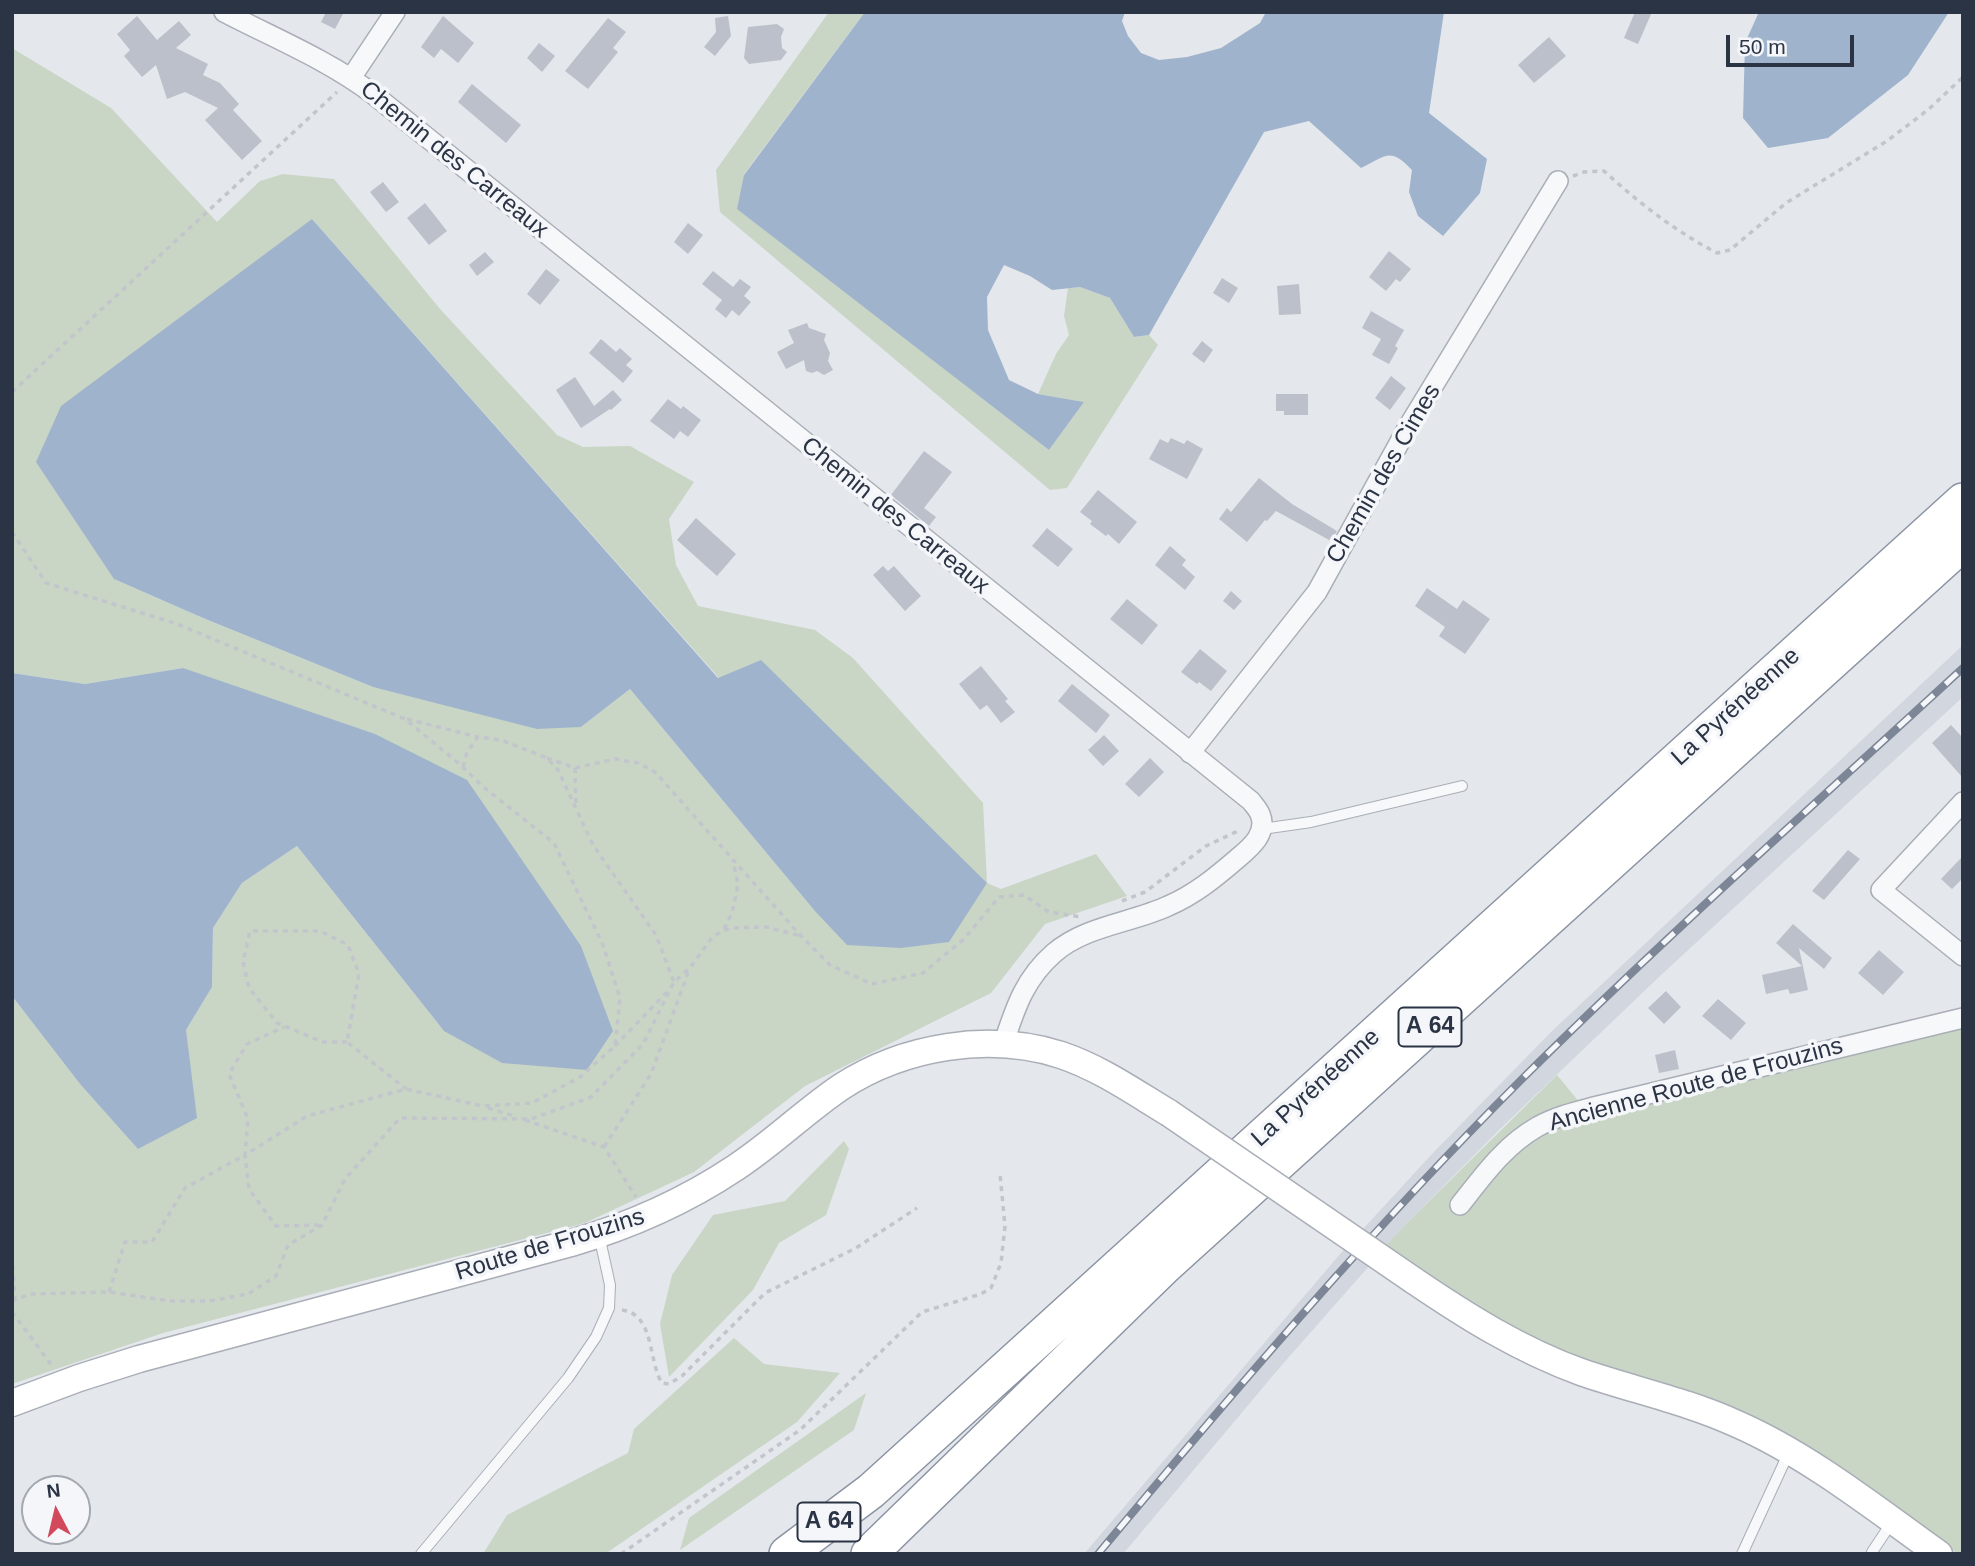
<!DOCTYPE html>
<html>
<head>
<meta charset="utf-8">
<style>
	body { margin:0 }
	#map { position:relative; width:1975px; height:1566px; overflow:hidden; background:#e4e7ec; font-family:Arial,sans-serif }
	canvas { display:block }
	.frame { position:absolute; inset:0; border:14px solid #2b3445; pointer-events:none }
	.north { position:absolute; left:21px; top:1475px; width:70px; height:70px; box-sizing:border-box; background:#f4f6f9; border:2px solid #a4a8b1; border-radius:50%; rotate:353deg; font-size:19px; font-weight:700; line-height:28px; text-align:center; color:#2b3445 }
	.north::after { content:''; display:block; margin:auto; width:24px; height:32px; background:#d1495b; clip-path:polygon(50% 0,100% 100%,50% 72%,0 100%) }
	.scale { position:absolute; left:1726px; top:35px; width:128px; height:32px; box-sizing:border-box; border:4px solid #2b3445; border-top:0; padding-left:9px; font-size:21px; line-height:24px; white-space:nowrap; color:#2b3445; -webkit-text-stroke:5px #f4f6f9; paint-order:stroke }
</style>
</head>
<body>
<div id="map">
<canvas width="1975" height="1566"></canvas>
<div class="frame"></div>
<div class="north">N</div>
<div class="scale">50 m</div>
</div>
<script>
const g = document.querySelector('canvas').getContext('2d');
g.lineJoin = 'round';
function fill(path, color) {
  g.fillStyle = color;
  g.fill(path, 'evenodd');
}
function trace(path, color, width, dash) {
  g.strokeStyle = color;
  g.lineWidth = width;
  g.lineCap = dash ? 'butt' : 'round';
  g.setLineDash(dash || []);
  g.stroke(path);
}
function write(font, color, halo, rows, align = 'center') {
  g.font = font + ' Arial,sans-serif';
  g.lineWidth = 7;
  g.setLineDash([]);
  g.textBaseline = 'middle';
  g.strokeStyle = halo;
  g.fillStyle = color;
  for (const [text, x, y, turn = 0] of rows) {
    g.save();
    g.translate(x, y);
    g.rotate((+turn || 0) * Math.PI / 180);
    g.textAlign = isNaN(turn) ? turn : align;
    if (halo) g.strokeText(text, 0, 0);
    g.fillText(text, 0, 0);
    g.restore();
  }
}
const built = new Path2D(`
	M1963,645V697L1661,975L1499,1130L1407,1223L1281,1366L1123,1554H1084L1341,1253L1431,1155L1551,1032Z`);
const green = new Path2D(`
	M829,12H865L744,174L1049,450L1084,402L1038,394L1056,354L1069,335L1064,316L1068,288L1080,287L1110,298L1134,337L1149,335L1158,345L1067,488L1050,490L720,212L716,170Z
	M12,48L111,108L217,222L260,181L283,174L334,179L440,309L557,435L583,447L630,446L694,482L669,519L676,565L698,606L815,630L853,658L983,803L987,883L1001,889L1096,854L1127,896L1045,924L991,993L805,1086L694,1172L585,1223L163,1333L12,1384V996L80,1084L138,1148L186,1030L212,987L213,928L242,883L297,846L444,1031L183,668L85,684L12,673ZM312,219L719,678L814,910L630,689L581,727L373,687L203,618L114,579Z
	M1963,1028V1554H1958L1806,1448L1571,1357L1509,1329L1384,1248L1407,1223L1557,1075L1589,1114Z
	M844,1141L849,1149L826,1215L779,1243L753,1290L669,1377L660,1324L672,1275L713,1215L785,1201Z
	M734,1338L764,1364L840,1373L797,1422L605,1554H483L507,1515L628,1453L634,1429Z
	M866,1393L854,1430L680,1550L689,1518Z`);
const water = new Path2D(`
	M865,12H1125L1122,21L1128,36L1141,53L1159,60L1187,57L1221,48L1260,23L1266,12H1444L1429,113L1487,159L1480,193L1443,236L1418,216L1409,192L1412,170C1390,147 1387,155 1361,168L1309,121L1264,132L1149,335L1134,337L1110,298L1080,287L1052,290L1030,276L1004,265L987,297L988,330L1009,380L1038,394L1084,402L1049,450L737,209L744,175Z
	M1759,12H1949L1908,75L1828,138L1768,148L1743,118L1745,43Z
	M312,219L718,678L761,660L987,883L949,942L901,948L847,945L814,910L630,689L581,727L537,729L373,687L203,618L114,579L36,462L61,406Z
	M183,668L375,734L467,780L581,946L613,1031L587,1070L502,1063L444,1031L297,846L242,883L213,928L212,987L186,1030L197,1118L138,1149L80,1084L12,996V673L85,684Z`);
const building = new Path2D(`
	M326,12H344L335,29L321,22Z
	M1635,12H1652L1638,44L1624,38Z
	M137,16L157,40L179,21L191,35L176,48L208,64L203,75L220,83L239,104L233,110L262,141L242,160L205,120L218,108L185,92L167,99L156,65L142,77L124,56L130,50L117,34Z
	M443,16L474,43L458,63L441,49L434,58L421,47Z
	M728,16L731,36L715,56L704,47L716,32L715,18Z
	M608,18L626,32L613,48L618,52L588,89L565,71Z
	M777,24L784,29L781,37L782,48L787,52L781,60L749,64L744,58L748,27Z
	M1549,37L1566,56L1534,83L1518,65Z
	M539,43L555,56L542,72L527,58Z
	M472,84L521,125L506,143L458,102Z
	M383,182L399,202L386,212L370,192Z
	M425,203L447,231L429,245L407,218Z
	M688,223L703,235L688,254L674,242Z
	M1389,251L1411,269L1400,282L1396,279L1386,291L1369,277Z
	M485,252L494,262L477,276L469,265Z
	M546,269L560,280L540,305L527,294Z
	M713,271L733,287L740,279L751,287L744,296L751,302L739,316L732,310L726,318L715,309L722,300L702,284Z
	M1222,278L1238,288L1229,303L1213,293Z
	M1299,284L1301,314L1279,315L1277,286Z
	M1371,311L1404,330L1395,346L1398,348L1389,364L1372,355L1381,339L1362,328Z
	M807,323L809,328L826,334L824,340L830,353L828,361L833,370L824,375L817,371L812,373L806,371L804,360L786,369L777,352L794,343L788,330Z
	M601,339L616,352L620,348L632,359L626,365L633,371L623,383L589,353Z
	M1202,341L1213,350L1204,363L1192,354Z
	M1391,376L1406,388L1390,410L1375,398Z
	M575,377L594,406L613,390L622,400L611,410L610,409L581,428L556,390Z
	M1276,394H1308V415H1284V411H1276Z
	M668,399L681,409L683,406L701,420L688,437L680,431L674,439L650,421Z
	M1171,438L1184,444L1187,440L1203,449L1187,479L1149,459L1160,439L1168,443Z
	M924,451L952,472L924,508L936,517L929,526L891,495Z
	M1259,478L1292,504L1337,531L1331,541L1276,511L1267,521L1265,520L1247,542L1219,519L1227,508L1231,512Z
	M1098,490L1137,522L1119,544L1108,534L1106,536L1090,524L1092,521L1080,512Z
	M696,518L736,554L717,576L677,540Z
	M1047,528L1073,549L1058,567L1032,546Z
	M1170,546L1186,560L1182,565L1195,577L1185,590L1155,565Z
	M883,566L888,571L894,566L921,596L905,611L873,575Z
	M1427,588L1457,609L1463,600L1490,619L1465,654L1439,636L1445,627L1415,606Z
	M1231,591L1242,601L1234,610L1223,601Z
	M1127,599L1158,625L1142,645L1110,619Z
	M1200,649L1227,671L1211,691L1199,682L1197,684L1181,672Z
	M981,666L1008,699L1005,701L1015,712L1001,723L987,705L980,710L959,684Z
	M1072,684L1110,715L1096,733L1058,701Z
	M1951,725L1963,738V778L1932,743Z
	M1104,735L1119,751L1103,766L1088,750Z
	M1150,758L1164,772L1139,797L1125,784Z
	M1848,850L1860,859L1824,900L1812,891Z
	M1963,856V878L1952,889L1941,879Z
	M1793,924L1832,958L1824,969L1799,948L1808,990L1790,994L1788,989L1766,994L1762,975L1802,966L1776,943Z
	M1879,950L1904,972L1883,995L1858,973Z
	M1666,991L1681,1007L1664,1024L1648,1008Z
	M1718,999L1746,1023L1731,1040L1702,1016Z
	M1675,1050L1679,1069L1659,1073L1655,1055Z`);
const path = new Path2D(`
	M1573,176L1584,172L1604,171C1639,203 1675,231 1717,253L1730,250L1786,203L1887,141L1929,109L1963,77
	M12,392L337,92
	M12,532L46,583L177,624L405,719L463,767L482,786L554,843L603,945L620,998L615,1046L580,1077L532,1103L483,1106L406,1089L307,1116L245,1155L249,1189L276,1226L322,1225
	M407,719L478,737
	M547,758L575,768L615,759L638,763L655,772L801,936L830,965L872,984L923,973L964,939L999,897L1024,895L1049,912L1082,917
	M463,767L467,752L478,737L501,740L547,758L558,770L593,845L656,935L674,982
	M575,768L576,808
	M1122,901L1145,892L1206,846L1240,830
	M724,929L732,913L738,885L733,860
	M347,1042H323L277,1023L249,988L243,962L250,931H320L348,945L359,974L347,1042L406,1089
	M615,1046L668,991
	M488,1108L514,1116
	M525,1120L604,1147L636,1197
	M604,1147L651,1074L689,970
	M12,1256L15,1300
	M109,1292L125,1242H152L185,1188L245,1155L248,1119L229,1074L247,1044L284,1027
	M12,1301L30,1294L109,1292L171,1301H209L248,1294L276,1276L288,1245L322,1225L345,1179L400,1118L531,1119L591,1097L643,1044L674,982L690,968L713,936L730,928L766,927L801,936
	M622,1310C655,1314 648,1362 662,1383L669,1384L682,1376L765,1293L856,1248L917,1208
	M12,1312L53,1367
	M621,1554L800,1430L922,1312L981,1294L991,1288L1001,1263L1005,1226L1000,1174`);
const service = new Path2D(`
	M1262,829L1311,822L1462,786
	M421,1554L568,1378L596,1337L609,1308L610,1285L599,1235
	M1742,1554L1789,1452
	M1873,1554L1872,1552L1892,1522`);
const minor = new Path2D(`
	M224,12C274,38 328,60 373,94L1251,801C1253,804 1258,809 1260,814C1268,833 1251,847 1238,858C1216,877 1194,895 1168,906C1131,923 1085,926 1054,953C1024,979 1015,1009 1003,1045
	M351,78L395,12
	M1190,753L1317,592L1408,427L1558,181
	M1963,802L1881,890L1963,956
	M1460,1205C1483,1176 1504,1146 1537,1127C1555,1117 1575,1112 1594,1107L1963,1018`);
const secondary = new Path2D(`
	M1413,1280C1466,1316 1520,1350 1581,1372C1633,1390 1687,1401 1737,1424C1808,1455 1876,1509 1939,1554
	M12,1403L79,1378L139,1359L571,1243C629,1226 684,1202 735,1168C772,1144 804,1112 841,1087C904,1046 989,1032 1061,1055C1100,1068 1134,1092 1169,1113`);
const motorway = new Path2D(`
	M787,1554L871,1491L1963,501
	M869,1554L1165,1266L1963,543`);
const rail = new Path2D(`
	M1098,1554C1234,1391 1371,1230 1521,1080C1664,938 1815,804 1963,668`);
const secondaryBridge = new Path2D(`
	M1169,1113L1413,1280`);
const shields = [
	[1430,1027,63],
	[829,1522,63]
];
const shieldNames = [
	["A 64",1430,1027],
	["A 64",829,1522]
];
const streetNames = [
	["Chemin des Carreaux",454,160,39],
	["Chemin des Cimes",1384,474,-60],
	["Chemin des Carreaux",895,516,39],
	["La Pyrénéenne",1736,707,-42],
	["Ancienne Route de Frouzins",1696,1085,-15],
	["La Pyrénéenne",1316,1088,-42],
	["Route de Frouzins",550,1245,-17]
];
fill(built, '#d2d6de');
fill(green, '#c9d6c5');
fill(water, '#9fb4cc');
fill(building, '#bbc0ca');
trace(service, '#a9aeb7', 12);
trace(minor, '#a9aeb7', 22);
trace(secondary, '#a9aeb7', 29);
trace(motorway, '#8b94a3', 38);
trace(path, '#c2c5cb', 3.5, [5, 5]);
trace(service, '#f7f8fa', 10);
trace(minor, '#f7f8fa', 19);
trace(secondary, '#fff', 26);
trace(motorway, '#fff', 35);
trace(rail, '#7d8696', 8);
trace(rail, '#f4f6f9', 5, [16]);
trace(secondaryBridge, '#a9aeb7', 29, []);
trace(secondaryBridge, '#fff', 26);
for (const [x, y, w] of shields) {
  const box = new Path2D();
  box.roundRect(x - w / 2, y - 19.5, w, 39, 5);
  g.fillStyle = '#f4f6f9';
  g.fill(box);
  trace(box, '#2b3445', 2);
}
write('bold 23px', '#2b3445', null, shieldNames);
write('24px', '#2b3445', '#f4f6f9', streetNames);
</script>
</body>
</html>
